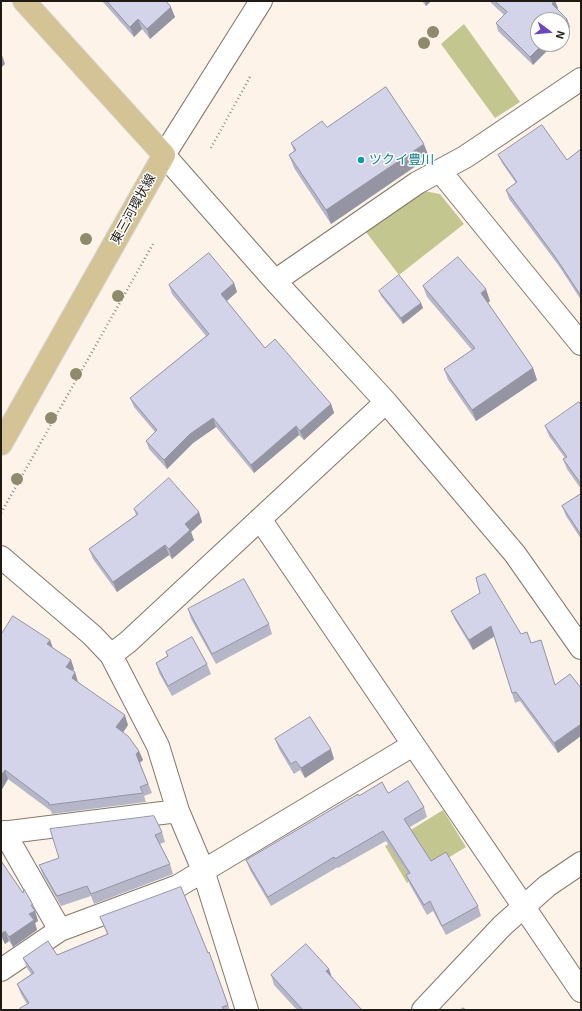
<!DOCTYPE html>
<html>
<head>
<meta charset="utf-8">
<style>
	body { margin:0 }
	#map { position:relative; width:582px; height:1011px; overflow:hidden; background:#fdf3e9; font-family:"Exo 2",sans-serif }
	canvas { display:block }
	.frame { position:absolute; inset:0; border:2px solid #201a15; pointer-events:none }
	.north { position:absolute; left:530px; top:12px; width:40px; height:40px; box-sizing:border-box; background:#fff; border:1px solid #a6a3a1; border-radius:50%; rotate:106deg; font-size:11px; font-weight:700; line-height:16px; text-align:center; color:#201a15 }
	.north::after { content:''; display:block; margin:auto; width:14px; height:18px; background:#6f44bd; clip-path:polygon(50% 0,100% 100%,50% 72%,0 100%) }
</style>
</head>
<body>
<div id="map">
<canvas width="582" height="1011"></canvas>
<div class="frame"></div>
<div class="north">N</div>
</div>
<script>
const g = document.querySelector('canvas').getContext('2d');
g.lineJoin = 'round';
function fill(path, color) {
  g.fillStyle = color;
  g.fill(path, 'evenodd');
}
function trace(path, color, width, dash) {
  g.strokeStyle = color;
  g.lineWidth = width;
  g.lineCap = dash ? 'butt' : 'round';
  g.setLineDash(dash || []);
  g.stroke(path);
}
function write(font, color, halo, rows, align = 'center') {
  g.font = font + ' "Exo 2","Noto Sans JP",sans-serif';
  g.lineWidth = 3;
  g.setLineDash([]);
  g.textBaseline = 'middle';
  g.strokeStyle = halo;
  g.fillStyle = color;
  for (const [text, x, y, turn = 0] of rows) {
    g.save();
    g.translate(x, y);
    g.rotate((+turn || 0) * Math.PI / 180);
    g.textAlign = isNaN(turn) ? turn : align;
    if (halo) g.strokeText(text, 0, 0);
    g.fillText(text, 0, 0);
    g.restore();
  }
}
const green = new Path2D(`
	M464,24L520,102L495,118L441,44Z
	M424,191L440,194L464,224L399,275L366,232Z
	M443,810L466,847L407,883L385,846Z`);
const path = new Path2D(`
	M211,148L251,75
	M1,513L153,244`);
const street = new Path2D(`
	M261,1L164,155L275,281L386,402L515,554L581,648
	M440,171L581,344
	M275,281L417,183L465,157L581,79
	M260,519L581,991
	M1,557L92,635L111,655L158,746L178,811L203,870L247,1010
	M111,655L128,642L386,402
	M4,832L60,930
	M1,833L178,811
	M1,970L60,930L178,886L413,745
	M423,1010L502,926L547,886L581,863`);
const primary = new Path2D(`
	M1,444L164,155L24,1`);
const trees = [
	[433,32],
	[424,43],
	[86,239],
	[118,296],
	[76,374],
	[51,418],
	[17,479]
];
const wall = new Path2D(`
	M102,1H166L175,17L150,39L142,29L134,37Z
	M422,1H431L426,6Z
	M489,1H555L558,8L557,9L567,19L570,27L562,35V20L533,65L498,31L496,23L504,15Z
	M327,127L429,157L331,224L294,168L289,155L294,151L291,143Z
	M581,149V300L559,266L509,199L506,190L516,183L502,163L498,155L567,160Z
	M234,283L237,292L227,301L265,348L331,404L334,413L304,440L299,435L254,473L216,427L193,443L167,469L149,449L146,441L155,432L134,407L130,398L206,336L172,294L169,285Z
	M423,286L490,301L488,303L533,368L537,380L476,421L448,380L444,369L472,350L427,297Z
	M379,291L423,308L403,324L381,296Z
	M581,405V489L567,469L563,459L565,458L549,436L545,426Z
	M581,494V539L566,516L562,506Z
	M134,509L199,512L202,522L191,532L194,540L172,559L169,555L117,592L93,559L89,549L136,515Z
	M188,609L269,624L272,634L216,664L191,619Z
	M451,611L521,634L531,643L541,640L555,685L558,753L520,701L515,703L494,637L473,650L455,620Z
	M1,635L50,640L53,648L71,660L74,669L73,671L78,682L128,725L123,732L139,751L143,760L140,763L152,793L144,796L146,802L52,814L51,811L8,779L1,791Z
	M166,652L207,664L211,674L172,696L159,673L156,663L167,656Z
	M275,739L334,759L305,778L300,770L294,774L279,749Z
	M388,793L424,807L427,817L410,827L431,861L478,906L481,916L446,935L433,911L427,915L410,885L406,875L408,874L386,841L338,868V867L271,906L250,870L246,860L359,796Z
	M162,832L165,842L160,844L170,864L173,874L94,904L91,896L61,906L43,875L39,865Z
	M1,861L23,893L33,905L38,921L35,923L37,930L13,947L9,941L5,944L1,937Z
	M100,917L208,953L209,952L230,1010H20V1008L27,1004L21,994L17,984L31,974L27,968L23,958L57,955L107,934Z
	M329,969L332,977L362,1010H297L274,985L271,975Z`);
const shadedWall = new Path2D(`
	M425,1H431L426,6Z
	M554,1H555L558,8L555,12L552,4Z
	M171,7L175,17L150,39L147,29Z
	M138,19L142,29L134,37L130,27Z
	M567,19L570,27L562,35V24Z
	M543,44H554L533,65L530,57Z
	M2,55L5,64L1,68V56Z
	M424,144L429,157L331,224L326,210Z
	M234,283L237,292L225,302L221,294Z
	M486,289L490,301L485,305L481,293Z
	M421,303L423,308L403,324L401,318Z
	M533,368L537,380L476,421L472,410Z
	M331,404L334,413L304,440L300,431Z
	M213,418L216,427L193,443L167,469L164,460L190,434Z
	M296,426L299,435L254,473L251,465Z
	M199,512L202,522L191,532L194,540L172,559L169,549L185,524Z
	M165,545L169,555L117,592L113,582Z
	M491,626L494,636L473,650L469,640Z
	M50,640L53,649L47,644Z
	M71,660L74,669L70,676L66,667Z
	M75,672L78,682L75,687L72,678Z
	M125,715L128,725L120,737L116,727Z
	M581,724V736L558,753L554,743Z
	M331,749L334,759L305,778L301,768Z
	M139,751L143,760L139,763L136,754Z
	M5,770L8,779L1,791V776Z
	M35,911L38,921L35,923L37,930L13,947L9,937L29,914Z
	M5,931L9,941L5,944L1,934Z
	M329,969L332,979L326,971Z`);
const building = new Path2D(`
	M107,1H166L171,7L147,29L138,19L130,27Z
	M495,1H554L552,4L567,19L562,24V20H538V44H543L530,57L496,23L507,12Z
	M386,87L424,144L326,210L289,155L296,150L291,143L322,121L327,127Z
	M542,125L567,160L581,149V296L556,258L506,190L517,182L498,155Z
	M209,253L234,283L221,294L265,348L275,339L331,404L300,431L296,426L251,465L213,418L190,434L164,460L146,441L157,430L130,398L209,334L169,285Z
	M458,257L486,289L481,293L533,368L472,410L444,369L475,348L423,286Z
	M399,275L421,303L401,318L379,291Z
	M579,402L581,405V484L563,459L567,457L545,426Z
	M169,478L199,512L185,524L190,530L169,549L165,545L113,582L89,549L138,514L134,509Z
	M581,494V535L562,506Z
	M485,574L521,634L527,632L531,643L541,640L555,685L570,674L581,688V724L554,743L516,692L512,693L491,626L469,640L451,611L480,593L476,578Z
	M244,579L269,624L212,654L188,609Z
	M13,616L50,640L47,644L71,660L66,667L75,672L72,678L125,715L116,727L128,736L139,751L136,754L148,784L140,787L143,793L49,805V803L5,770L1,776V635Z
	M192,637L207,664L168,686L156,663L168,656L166,652Z
	M310,717L331,749L301,768L296,761L291,764L275,739Z
	M408,781L424,807L404,819L431,861L446,852L478,906L442,926L430,901L424,905L406,875L410,873L383,831L335,859L334,857L268,897L246,860L358,794L359,796L382,782L388,793Z
	M154,816L162,832L155,835L170,864L91,894L87,886L57,896L39,865L59,858L50,829Z
	M1,861L23,893L24,889L33,905H31L35,911L29,914L34,920L9,937L5,931L1,934Z
	M181,887L208,953L209,952L228,1005L222,1007L224,1010H20V1008L29,1003L17,984L34,973L23,958L48,941L57,955L108,934L100,917Z
	M306,944L329,969L326,971L362,1010H303L271,975Z
	M463,1008L466,1010H461Z`);
const markers = [
	[361,160,4,"#0f9aa8"]
];
const cultureNames = [
	["ツクイ豊川",369,160]
];
const streetNames = [
	["東三河環状線",133,209,-61]
];
fill(green, '#c3c78f');
trace(street, '#857668', 24);
trace(primary, '#d7d6d5', 24);
trace(path, '#938b84', 2.5, [1, 3]);
trace(street, '#fff', 22);
trace(primary, '#d4c394', 22);
g.fillStyle = '#8e8a6c';
for (const [x, y] of trees) {
  g.beginPath();
  g.arc(x, y, 6, 0, 2 * Math.PI);
  g.fill();
}
fill(wall, '#b5b6c8');
fill(shadedWall, '#9494a3');
fill(building, '#d3d4e9');
trace(building, '#9494a3', 1);
for (const [x, y, r, color] of markers) {
  const dot = new Path2D();
  dot.arc(x, y, r, 0, 2 * Math.PI);
  g.fillStyle = color;
  g.fill(dot);
  trace(dot, '#fff', 1.5);
}
write('13px', '#0d838f', '#fff', cultureNames, 'left');
write('13px', '#201a15', '#fff', streetNames);
</script>
</body>
</html>
